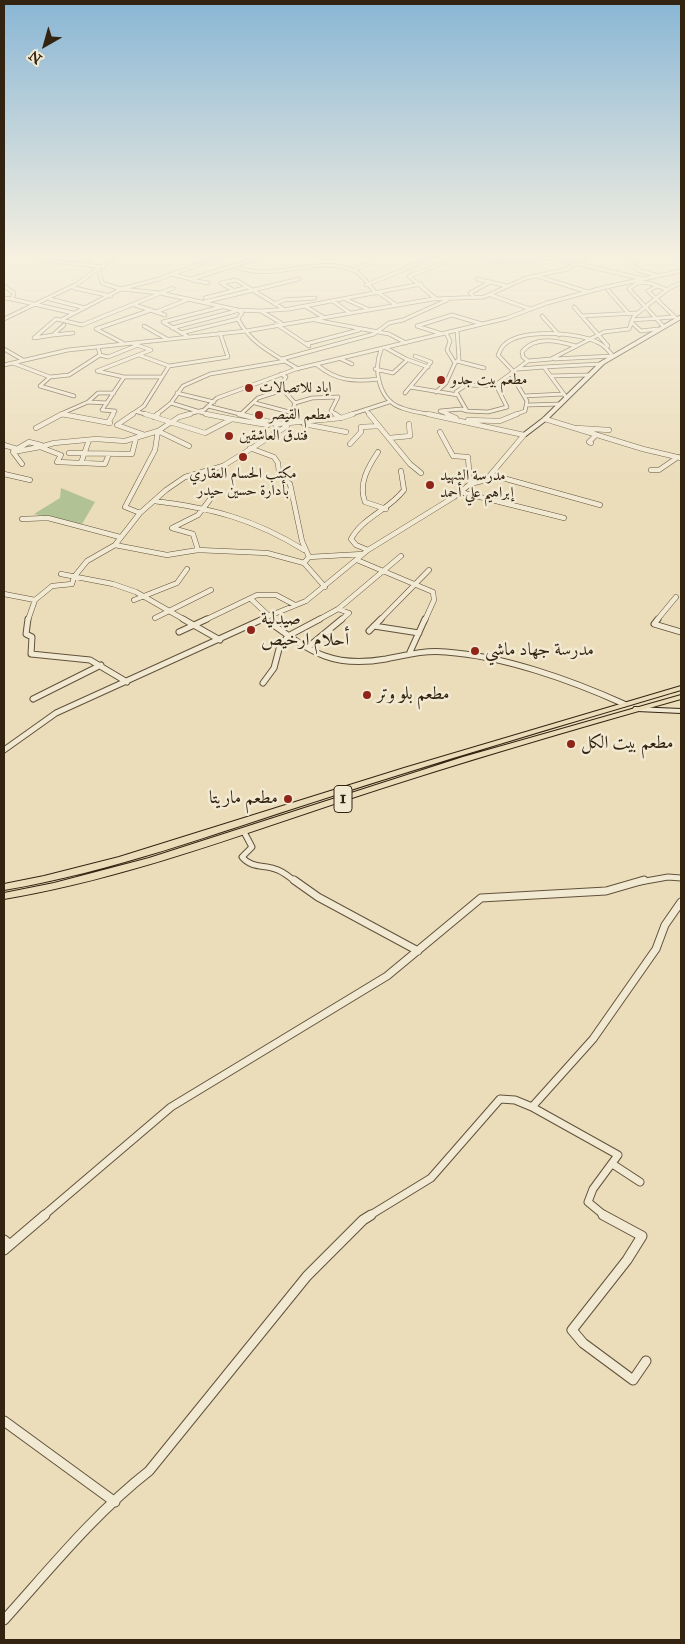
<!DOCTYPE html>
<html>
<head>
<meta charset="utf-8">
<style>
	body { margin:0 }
	#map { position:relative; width:685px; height:1644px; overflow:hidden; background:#ebddba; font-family:"IM FELL Great Primer",serif }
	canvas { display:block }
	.frame { position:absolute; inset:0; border:5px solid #332412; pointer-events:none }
	.north { position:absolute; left:20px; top:20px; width:50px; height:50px; -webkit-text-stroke:4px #f2e9d2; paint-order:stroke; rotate:218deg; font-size:14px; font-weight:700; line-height:20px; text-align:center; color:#332412 }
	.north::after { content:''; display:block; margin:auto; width:18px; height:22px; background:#332412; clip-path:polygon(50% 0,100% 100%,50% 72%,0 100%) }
</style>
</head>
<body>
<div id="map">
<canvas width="685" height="1644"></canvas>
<div class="frame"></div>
<div class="north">N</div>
</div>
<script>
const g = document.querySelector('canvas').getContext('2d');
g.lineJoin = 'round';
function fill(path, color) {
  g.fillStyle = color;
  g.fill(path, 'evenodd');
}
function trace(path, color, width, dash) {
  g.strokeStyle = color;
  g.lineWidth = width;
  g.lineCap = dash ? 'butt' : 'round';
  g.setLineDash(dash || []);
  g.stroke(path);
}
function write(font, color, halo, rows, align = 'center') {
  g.font = font + ' "IM FELL Great Primer",Amiri,serif';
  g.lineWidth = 5;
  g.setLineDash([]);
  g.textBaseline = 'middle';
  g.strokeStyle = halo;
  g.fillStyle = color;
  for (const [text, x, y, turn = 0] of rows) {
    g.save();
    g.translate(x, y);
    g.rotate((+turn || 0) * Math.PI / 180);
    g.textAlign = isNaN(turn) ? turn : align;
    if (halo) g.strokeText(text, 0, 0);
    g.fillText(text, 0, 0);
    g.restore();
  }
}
const green = new Path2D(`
	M61,488L95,502L82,524L34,514L60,498Z`);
const streetFar4 = new Path2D(`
	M27,255L45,260L103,267
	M450,255C488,262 525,264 563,255
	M497,255L507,258
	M525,255L539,259
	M622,255L638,259
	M553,258L643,279
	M638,259L630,264L640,271L656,275
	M87,265L92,255
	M233,265C271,285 316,253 355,271C363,275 369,286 376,293
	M353,270L373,262L371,258
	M99,271L102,283L121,289L160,293L238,310L261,311L281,323
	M171,274L191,279L267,255
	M409,276L460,257
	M409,276L436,299
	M537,276L588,292
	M477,279L507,286
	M192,280L208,283
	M366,285L430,259L433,255
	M4,286L14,293L12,299L73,313
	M657,286L648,291L677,319
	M74,288L111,296
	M233,290L221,283L236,280L282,308
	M608,290L629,314
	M379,293L396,305
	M491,295L530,309
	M474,297L470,293L490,282
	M4,298L12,299
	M205,298L248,287
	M50,299L85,308
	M345,299L370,310
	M333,301L350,313
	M204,302L299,279
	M274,304L284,300L315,298
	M135,305L165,315
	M305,306L323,317
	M574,307L608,346
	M238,310L242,313L238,319C249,343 277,356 298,369
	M261,311L289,309L421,284
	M156,312L189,299
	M542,316L559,335
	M582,316L636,313
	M4,319L77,284L117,255
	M61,320L82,325L173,288
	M315,320L389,334L406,343
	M632,320L674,317
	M631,322L641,331L658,329
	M276,324L309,346
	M64,325L53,335L34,338L56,319L61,320L121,289L159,279L224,255
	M144,326L167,339
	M417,326L452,315L482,324
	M417,326L442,334
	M663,326L629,289C640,277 654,284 667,290
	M172,328L236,311
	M181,333L238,319
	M53,335L73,333
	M187,336L163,322L221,307
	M123,343L96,329L151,310
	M306,344L359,330
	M386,348L406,359L428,367
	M4,349L23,360
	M381,350C373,370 379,401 402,408C412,412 423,413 434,415
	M100,355L108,357L138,345
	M282,359L374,334L389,323L403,320L447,300
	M341,359L352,364
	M554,359L613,356
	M457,361L484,368
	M528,361L523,357L522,352C535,335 558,341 576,346
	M13,363L50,377L40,386L74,396
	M455,363L459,359L457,330
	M4,365L68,350L246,331L433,299L484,297L526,278L567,269L590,255
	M317,365C337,381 353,382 379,379
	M169,366L228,357L220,333
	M375,369L393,373L406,361
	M519,369L544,367
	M514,372L498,355C500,352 501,347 504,345C521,328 579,332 599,343C605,346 609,351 613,356L610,358
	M281,374L286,377L282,383L283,390L295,403L291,415
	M511,374L527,401L525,411L514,415
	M551,376L588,375
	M50,377L69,375L100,355L98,347
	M124,377L97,371L151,350L134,344
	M497,386L466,385L456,392L467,411L488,412L507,407L497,387L498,383L528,361L551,359L604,332L629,329L634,316L669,288L681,283
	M410,387L458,395
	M436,392L446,383L455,363L447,350L450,341L446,333
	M177,393L214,402
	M405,393L431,362L415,356
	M524,396L563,394
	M566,397L544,367L601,364
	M107,403L88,402L98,393H114
	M255,403L293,413
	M295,403L312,398L338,397
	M528,405L560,404
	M208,406L244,415
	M366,410L370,415
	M138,412L149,415
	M63,413L88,402
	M60,415H69
	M112,415L115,411L102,410L124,377H162
	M131,415L144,406L169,366L139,355
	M156,415L171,403
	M185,415L204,410L217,398L296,369L507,318L547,303L606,287L681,271
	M210,415L171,403L183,386L210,374L285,361
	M240,415L258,398L283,390
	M337,415L331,411L338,397
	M349,415L389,402
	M450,415L440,411L461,409L467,411`);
const streetFar3 = new Path2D(`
	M62,414L110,423
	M133,414L117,425L145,435
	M145,414L205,433L232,419L268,425
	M206,414L232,419
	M239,414L277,424L341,418L353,414
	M335,414L341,418
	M369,414L410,464L421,473
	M447,414L456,418
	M154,417L158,414
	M545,419L643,449L681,458
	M468,420L500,421L517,414
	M108,423L113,414
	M304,424L346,432
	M36,428L62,414
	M577,428L609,430
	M440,432L453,456L468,457L470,484
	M273,435L287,426L291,414
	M389,438L410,436L409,424
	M591,443L589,442L595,436
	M350,444L361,432V427L379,426
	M4,445L17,449
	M40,447L54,443L96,439L125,441L158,431L189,446
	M250,448L274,457L278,463L279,473L290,484L302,541L309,557L304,563L325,587
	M17,449L29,442L41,445
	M13,452L40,447L61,455L57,462L105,464L109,454
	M13,452L22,464
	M378,452C368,467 358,484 365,502L386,509
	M69,453L132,454L136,438
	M81,463L89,440
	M651,470H659L678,457
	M4,474L30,480
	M492,475L600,505
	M460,492L564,518
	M154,501C212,508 254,519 304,550
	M140,513L125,507L155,450L158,431L179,417L190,414
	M22,519L48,518L120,537
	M115,545L167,555L198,550L267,553L304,563
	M198,550L193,534L172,528L198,515L215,493
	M368,550L356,545L351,539C363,517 389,510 404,490L401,471
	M309,557L363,554
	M357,560L433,592L434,600L425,620
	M61,574L113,584L136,592L185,620
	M4,594L35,600L52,586L72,584L74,577L87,561L115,545L140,513L166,490L185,477L223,466L273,435L277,424
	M251,599L269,616
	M134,600L177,583L187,569
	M338,609L349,613L341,620
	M155,618L211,590
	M264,618L306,601L368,550L454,497L470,484L486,480L524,435L428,414
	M28,620L35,600
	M205,620L257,595H276L295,605
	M260,620L264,618L267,620
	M318,620L338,609L401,556
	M380,620L429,570
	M657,620L676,597`);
const streetFar2 = new Path2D(`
	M28,619L26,634L32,637L31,654L90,660L127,682
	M183,619L220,640
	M265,619C309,650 329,669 386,659C406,655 424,650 446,652C503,656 571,680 624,704
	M658,619L654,624L681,632
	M374,626L419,633
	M369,631L381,619
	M179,632L207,619
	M308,647L342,619
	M410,652L425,619
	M263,683L274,668L279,649L288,636L320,619
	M33,699L101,665
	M4,750L56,713L263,619
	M244,832L252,847L242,857C251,868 263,865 275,869C283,871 289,877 296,882
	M640,882L668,877L681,878`);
const streetFar1 = new Path2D(`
	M294,880L318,897L418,951
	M532,1107L618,1155L593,1189L588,1202L605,1216
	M614,1165L640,1182
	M43,1216L171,1107L387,976L481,898L606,891L644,880
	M369,1216L431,1178L500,1099L515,1100L532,1107L593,1039L656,949L665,925L681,902`);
const street = new Path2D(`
	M603,1215L642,1236L627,1260L572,1330L583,1343L633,1380L646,1361
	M4,1240L10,1245
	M4,1250L45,1215
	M4,1421L115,1502
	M4,1620C50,1569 95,1513 149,1471L307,1276L363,1220L371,1215`);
const secondary = new Path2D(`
	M672,255L681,256V258L672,256Z
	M679,316H681V319L604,364L547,420L526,436H522V434L543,418L600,362Z
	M634,707L681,709V713L637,711H634L633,709Z`);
const primary = new Path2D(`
	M681,686V690C560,726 439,761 320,800C216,833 112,872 4,890V884L44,876L119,857L404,768Z
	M681,695V699C571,730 461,762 352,798C237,836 123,879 4,899V893L54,883L149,858L463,757Z`);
const markers = [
	[441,380,5,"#8f2418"],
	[249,388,5,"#8f2418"],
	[259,415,5,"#8f2418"],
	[229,436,5,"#8f2418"],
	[243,457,5,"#8f2418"],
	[430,485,5,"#8f2418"],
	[251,630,5,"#8f2418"],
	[475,651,5,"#8f2418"],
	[367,695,5,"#8f2418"],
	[571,744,5,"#8f2418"],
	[288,799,5,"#8f2418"]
];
const farPoinames = [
	["مطعم بيت جدو",451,380],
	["اياد للاتصالات",259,388],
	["مطعم القيصر",269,415],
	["فندق العاشقين",239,436],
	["مكتب الحسام العقاري",243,474,"center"],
	["بأدارة حسين حيدر",243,491,"center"],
	["مدرسة الشهيد",440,476],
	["إبراهيم علي أحمد",440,493]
];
const shields = [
	[343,799,18]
];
const shieldNames = [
	["1",343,799]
];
const poiNames = [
	["صيدلية",261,620],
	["أحلام ارخيص",261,641],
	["مدرسة جهاد ماشي",485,651],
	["مطعم بلو وتر",377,695],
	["مطعم بيت الكل",581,744],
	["مطعم ماريتا",278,799,"right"]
];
fill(green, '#b1c295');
trace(streetFar4, '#61523c', 4.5);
trace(streetFar3, '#61523c', 5.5);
trace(streetFar2, '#61523c', 7);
trace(streetFar1, '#61523c', 9);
trace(street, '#61523c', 11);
trace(secondary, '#332412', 2);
trace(primary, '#332412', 2);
trace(streetFar4, '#f2e9d2', 3);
trace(streetFar3, '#f2e9d2', 4.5);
trace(streetFar2, '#f2e9d2', 5);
trace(streetFar1, '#f2e9d2', 7);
trace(street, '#f2e9d2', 9);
fill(secondary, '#f2e9d2');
fill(primary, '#ebddba');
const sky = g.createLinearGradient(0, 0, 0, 485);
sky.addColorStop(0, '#89b6d5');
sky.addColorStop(0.53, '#f6f0e0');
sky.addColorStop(1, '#f6f0e000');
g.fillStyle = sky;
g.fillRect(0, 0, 685, 485);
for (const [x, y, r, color] of markers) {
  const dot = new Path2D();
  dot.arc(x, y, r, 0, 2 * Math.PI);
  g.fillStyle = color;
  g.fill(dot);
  trace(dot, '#f2e9d2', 2);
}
write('15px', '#332412', '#f2e9d2', farPoinames, 'left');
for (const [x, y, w] of shields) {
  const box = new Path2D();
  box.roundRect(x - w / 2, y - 13.5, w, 27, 4);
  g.fillStyle = '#f2e9d2';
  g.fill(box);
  trace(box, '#332412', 1);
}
write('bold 16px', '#332412', null, shieldNames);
write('18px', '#332412', '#f2e9d2', poiNames, 'left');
</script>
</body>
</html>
